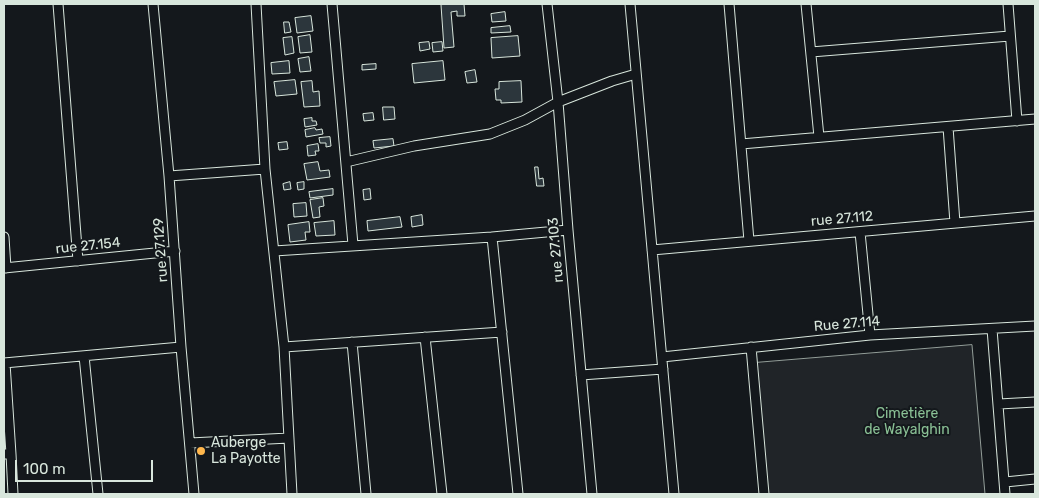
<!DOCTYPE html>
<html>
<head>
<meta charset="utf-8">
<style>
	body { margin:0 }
	#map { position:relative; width:1039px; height:498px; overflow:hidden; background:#14181c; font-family:Rubik,sans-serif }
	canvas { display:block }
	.frame { position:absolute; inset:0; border:5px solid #d8e6dc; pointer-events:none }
	.scale { position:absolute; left:15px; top:460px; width:138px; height:22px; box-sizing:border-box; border:2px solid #d8e6dc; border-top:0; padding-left:6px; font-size:15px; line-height:18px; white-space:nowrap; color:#d8e6dc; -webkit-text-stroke:4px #14181c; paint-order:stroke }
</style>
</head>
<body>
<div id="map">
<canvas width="1039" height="498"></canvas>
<div class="frame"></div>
<div class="scale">100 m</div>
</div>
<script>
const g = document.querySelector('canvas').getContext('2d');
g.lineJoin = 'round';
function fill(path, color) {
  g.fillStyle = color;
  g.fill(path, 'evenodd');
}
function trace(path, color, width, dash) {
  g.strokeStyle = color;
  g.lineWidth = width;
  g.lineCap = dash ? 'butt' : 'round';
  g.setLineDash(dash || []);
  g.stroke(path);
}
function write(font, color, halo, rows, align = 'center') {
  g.font = font + ' Rubik,sans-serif';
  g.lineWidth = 4;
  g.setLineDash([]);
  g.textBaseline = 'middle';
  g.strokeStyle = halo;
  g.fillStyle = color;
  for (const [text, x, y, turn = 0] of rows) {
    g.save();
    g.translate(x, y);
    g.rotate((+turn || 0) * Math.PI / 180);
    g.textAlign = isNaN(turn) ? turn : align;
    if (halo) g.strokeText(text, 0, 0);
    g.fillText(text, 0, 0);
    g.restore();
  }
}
const green = new Path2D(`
	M972,345L985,494H765L754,363Z`);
const building = new Path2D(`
	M464,4L465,16H457V11L451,12L454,47L444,48L441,5Z
	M505,12L506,21L492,22L491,14Z
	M311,16L313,31L297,33L295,18Z
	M284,22H289L291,32L285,33Z
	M510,26L511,32L491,33V28Z
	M310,35L312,52L300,53L298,37Z
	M518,36L520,56L492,58L491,38Z
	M292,37L294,53L285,55L283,38Z
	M429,42L430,49L420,51L419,43Z
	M442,42L443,51L433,52L432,43Z
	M309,57L311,71L300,72L298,59Z
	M289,61L290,73L272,74L271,63Z
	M443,61L445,80L414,83L412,64Z
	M376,64V69L362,70V65Z
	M475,70L477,82L467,83L465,72Z
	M295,80L297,94L276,96L274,82Z
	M312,81L313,92L319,91L320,106L304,107L301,82Z
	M521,81L522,102L501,103V100H496L495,89H499V82Z
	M383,107H394L395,119L384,120Z
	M373,113L374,120L364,121L363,114Z
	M312,118V121H316L317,125L305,127L304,119Z
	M315,128L316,130L322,129L323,134L306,137L305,130Z
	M330,137L331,146L326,147V143H320L319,138Z
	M393,139L394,146L374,148L373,141Z
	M287,142L288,149L279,150L278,143Z
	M318,144L319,151H315L316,155L308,156L307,146Z
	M318,162L320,171L329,170L330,177L307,180L304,164Z
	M535,167H538L539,179L543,178L544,186H537Z
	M290,182L291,189L284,190L283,184Z
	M304,182V189L298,190L297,183Z
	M333,189V195L310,198L309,192Z
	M370,189L371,199L364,200L363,190Z
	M323,198L324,206L319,207L320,217L313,218L310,200Z
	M306,203L307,216L294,217L293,204Z
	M422,215L423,225L412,227L411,217Z
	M400,217L402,227L368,231L367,221Z
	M334,221L335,235L316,236L314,223Z
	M309,222L310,232H305L306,240L290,242L288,225Z`);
const minor = new Path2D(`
	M58,4L78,261
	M153,4L169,176L181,347L194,494
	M256,4L265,169L284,347L292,494
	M332,4L353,245
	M547,4L558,102L568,230L592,494
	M630,4L674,494
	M729,4L749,241
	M806,4L819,137
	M1008,4L1017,121
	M811,52L1010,36
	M948,127L955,223
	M741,144L1035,119
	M346,162L414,146L490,134L525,120L558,102L612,81L636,74
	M169,176L265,169
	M860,232L870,335
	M4,237L6,268
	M492,237L518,494
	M652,250L1035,216
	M274,251L492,237L568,230
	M4,268L175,251
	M992,329L1005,494
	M425,337L442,494
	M352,342L366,494
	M284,347L502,332
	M751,347L764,494
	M84,356L98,494
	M662,357L870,335L1035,326
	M4,363L181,347
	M5,363L11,454
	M581,375L663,369
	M999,404L1035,402
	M190,443L289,438
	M4,454H11L13,494
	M1005,482L1035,479`);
const markers = [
	[201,451,5,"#ffb74d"]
];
const streetNames = [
	["rue 27.112",842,219,-5],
	["rue 27.154",88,246,-6],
	["rue 27.129",161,250,-94],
	["rue 27.103",556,250,-95],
	["Rue 27.114",847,324,-5]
];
const parkNames = [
	["Cimetière",907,414],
	["de Wayalghin",907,430]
];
const poiNames = [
	["Auberge",211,443],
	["La Payotte",211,459]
];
fill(green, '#202428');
trace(green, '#939e99', 1);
fill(building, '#2c363c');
trace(building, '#d8e6dc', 1);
trace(minor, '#d8e6dc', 11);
trace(minor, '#14181c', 9);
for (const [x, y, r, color] of markers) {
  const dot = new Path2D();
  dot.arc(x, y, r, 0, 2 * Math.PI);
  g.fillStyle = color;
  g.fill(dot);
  trace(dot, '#14181c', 2);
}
write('14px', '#d8e6dc', '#14181c', streetNames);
write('14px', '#8ac095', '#14181c', parkNames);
write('14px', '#d8e6dc', '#14181c', poiNames, 'left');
</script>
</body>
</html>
